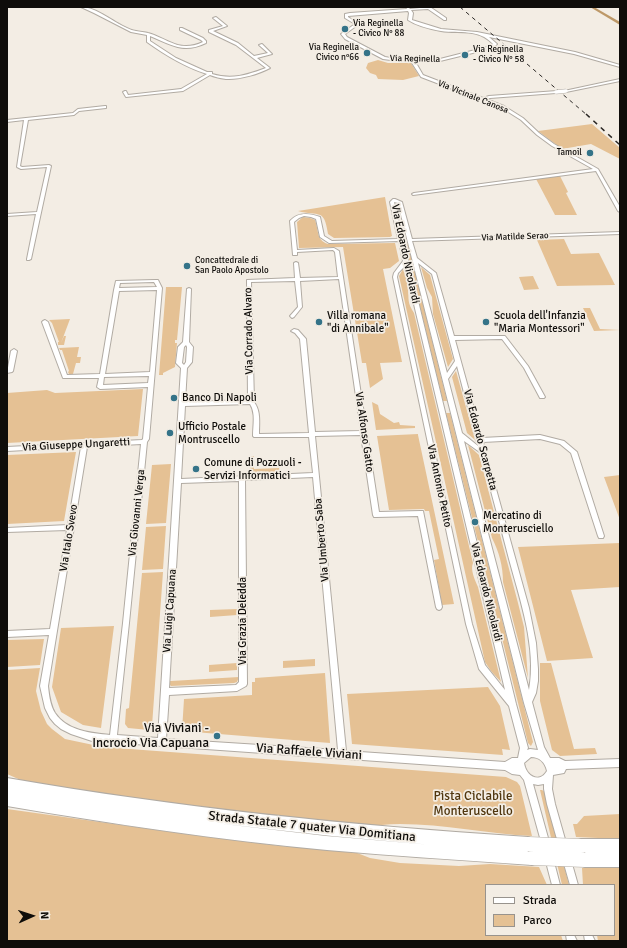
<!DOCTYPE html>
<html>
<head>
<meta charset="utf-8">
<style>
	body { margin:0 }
	#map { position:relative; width:627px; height:948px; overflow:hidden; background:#f3ede4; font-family:Signika,sans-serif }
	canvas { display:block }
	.frame { position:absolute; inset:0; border:8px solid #0f0d0a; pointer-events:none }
	.legend { position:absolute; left:485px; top:884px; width:130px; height:52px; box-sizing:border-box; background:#f3ede4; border:1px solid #98938d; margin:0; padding:5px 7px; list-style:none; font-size:12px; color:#0f0d0a }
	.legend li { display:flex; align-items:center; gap:8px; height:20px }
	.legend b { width:20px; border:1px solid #98938d }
	.north { position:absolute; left:12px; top:896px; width:40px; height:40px; -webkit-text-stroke:3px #f3ede4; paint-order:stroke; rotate:87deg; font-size:11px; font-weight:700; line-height:16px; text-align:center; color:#0f0d0a }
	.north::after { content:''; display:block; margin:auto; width:14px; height:18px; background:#0f0d0a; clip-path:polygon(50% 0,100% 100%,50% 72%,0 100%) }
</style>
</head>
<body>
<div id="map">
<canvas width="627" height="948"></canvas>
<div class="frame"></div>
<ul class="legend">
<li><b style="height:5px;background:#fff"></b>Strada</li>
<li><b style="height:11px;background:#e5c194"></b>Parco</li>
</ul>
<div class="north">N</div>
</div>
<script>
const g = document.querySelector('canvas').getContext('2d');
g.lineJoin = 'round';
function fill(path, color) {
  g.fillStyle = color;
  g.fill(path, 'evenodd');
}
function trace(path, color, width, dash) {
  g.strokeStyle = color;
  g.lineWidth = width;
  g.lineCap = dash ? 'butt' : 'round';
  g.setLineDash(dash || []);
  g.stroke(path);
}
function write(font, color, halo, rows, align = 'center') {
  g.font = font + ' Signika,sans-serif';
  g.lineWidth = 3.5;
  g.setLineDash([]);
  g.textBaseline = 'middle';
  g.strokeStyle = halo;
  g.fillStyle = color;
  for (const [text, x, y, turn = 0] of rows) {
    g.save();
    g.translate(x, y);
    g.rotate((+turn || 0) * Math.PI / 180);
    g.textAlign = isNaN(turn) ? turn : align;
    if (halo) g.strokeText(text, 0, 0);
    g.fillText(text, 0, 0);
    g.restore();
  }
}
const green = new Path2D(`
	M378,60L388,63H411L419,76L403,80L378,79L376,75L370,73L366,68L368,63Z
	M592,124L620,148V159L591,144L562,149L538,131Z
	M560,176L568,192L566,193L577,215H555L536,179Z
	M385,197L392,236L390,237L334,238L328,234C324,207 319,217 298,211Z
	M303,217L310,218L315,220C319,231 316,240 328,244L395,243L399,261L390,268L383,269L402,362L380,363L383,379L370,388L366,363H362L343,247L299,248L297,222Z
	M564,239L571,254L599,253L615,285L557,286L537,240Z
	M406,244H408L447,401H443L405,245Z
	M421,267L430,275L453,359L448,367L433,314L432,297L427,288Z
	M403,269C405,275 408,282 408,288C409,300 407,302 414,313L473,563C470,570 475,580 478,587L501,682L491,671L485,662L399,276Z
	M533,276L539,289L524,290L519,277Z
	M166,287H182L177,340H175V343H177L175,367L163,373V375H159Z
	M583,308H590L600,329L620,330L594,331Z
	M70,319L61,343L64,336H66L64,345H58V342H59L52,323L49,320Z
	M79,347L77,357H81L80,363H76L73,374H69L68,372L69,371L62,350H60L59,348Z
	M456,371L475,440L467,433L452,377Z
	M143,389L138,436L7,443V393L47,390L55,393Z
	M372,402L378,405L380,414L394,423L399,422L400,425L415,426V428L376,430Z
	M446,413H450L533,742L531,746L528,743Z
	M418,434V435L454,604L442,605L434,560L439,559L429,511H425L424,509L389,510L377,436Z
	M468,445L479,455L518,603L524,627L528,678L503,582C503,566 499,552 492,538Z
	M76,452L64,521L7,524V455Z
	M250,456H254V469L279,468L280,472L250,473Z
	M171,464L166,523L146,524L152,465Z
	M620,475V520L604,477Z
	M166,526L163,569L142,570L146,527Z
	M620,543V587L571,590L593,658L547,661L518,547Z
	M163,572L152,726L149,730L128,728L125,724L126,709L129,708L142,573Z
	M237,609V615L210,617V610Z
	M114,626L101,728L83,725L61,712L52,687L61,628Z
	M44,639L40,665L7,667V640Z
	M315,659V666L283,668V661Z
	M237,663V670L209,672V665Z
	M540,663H551L574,749L595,748L597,754L560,756L552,750L540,701Z
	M40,668L36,691L41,711L47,724L52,729L65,739L103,747L506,777L517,782L520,786L532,836C488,834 444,824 400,824C388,824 375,826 363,826L142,801L25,782L7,774V670Z
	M325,673L330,743L182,731L184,699L252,695V682H255V678Z
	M239,677L237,682L234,683L171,686L170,685V681H171Z
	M488,687L500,706L510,750L502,749L503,755L352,744L347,694Z
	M540,790H542L545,792L569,885H562Z
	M7,809L186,834L281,846L352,851L370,858L400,863L459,866L490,864L539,867L547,885H486V935H561L563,941H7Z
	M620,814V839L576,837L573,824H577L584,816Z
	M582,868H620V941H598L597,935H614V885H583Z`);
const canal = new Path2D(`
	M590,7H594L620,22V25Z`);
const minor = new Path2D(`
	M81,7C94,7 108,18 119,24C125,27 130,30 136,31C140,32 145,32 148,33C169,39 179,53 203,42L201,40L180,30V28H182L203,38L206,41V43C183,54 172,45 150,36V41L176,58L207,72H212V74C232,80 247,75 266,68L236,45L209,32V30L223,26L213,18L216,17L227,26L213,31L238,43L254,56L268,53L259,45L262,44L272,54L257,58L270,68C259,74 238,80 226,79C220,78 215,77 210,75L183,91L126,97L123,92L125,91H126L128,95L181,89L207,74C185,67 165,55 147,42V35L131,32L94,13Z
	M406,7H408L410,9L430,7L446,18V20H444L428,9L411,10L413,13L412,20L441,29L477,32L575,52L620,65V67L574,54L489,37L497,44L493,48L440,61L416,60V63L423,75L483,98L489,96L557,91L558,92L556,93L490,98L486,99L504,106L523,118L539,133L554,144L598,169L620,207V212L618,211L596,171L413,195L412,194L414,193L593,169L552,146L537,135L521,120L502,108L421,77L412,63V60H391L383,59L345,39L341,34L355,24L345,18V14L350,13L407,9ZM408,11L409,13L408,20C417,26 430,29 441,31C460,34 478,28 493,44L491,46L440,59L391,58L385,57L347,37L345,34L359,24L348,17V16Z
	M620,79V81L566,92L564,91Z
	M105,106H106V108L79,111L74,115L28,120L20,166L22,167L49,165L51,166L31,259L29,260H27V259L36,214L7,216V214L37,212L47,167L21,169L17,167L24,120L7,122V120L73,113L78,109Z
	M393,199H395L402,202L412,239L620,232V234L412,241L417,258L436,273L454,336H505L528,366L545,397L544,398H540L524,368L502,339L455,340L482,438L540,435L564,441L577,452L604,536L603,538H599L598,536L571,453L560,444L540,439L483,442L529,608L536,643L538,669V681L536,693L532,702L544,747L550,758H559L565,761L620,759V767L566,769L564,773L553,775L552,789L555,804L578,885H570L547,804L544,789V784L538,785L533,784L550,845L549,848L546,849L543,848L542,845L524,780L520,775L512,774L505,770L92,741L71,734L61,729L55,724L50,718L45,708L40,686L49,635L7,637V631L50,629L67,530L7,532V528L68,525L81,447L7,451V447L142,440L143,439L148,387L100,389L97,387L99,378H63L42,322L43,321L45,320L48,322L67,375L100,374L114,290L116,281L156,280H158L162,288L149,439L147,442L129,623L117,735L158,738L181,368L176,363L178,347L183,342L187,289L189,288L191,289L189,342L193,347L192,362L187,368L185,402L248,400L247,280L295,278L294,263L296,262L298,263L300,278L338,277L335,252L333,250L297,252V255H293L290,221C298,212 309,213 320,217L324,236L332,241L398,239L390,202ZM394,202L398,203L524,703L538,750L530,749L527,750L528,748L516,704ZM304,216L311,217L316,219L320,237L329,243L399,241L403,261L394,273L393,277L466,624L479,669L509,706L520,748L518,758H512L505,762L346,751L315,436L361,435L373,515L374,517H376L418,516L436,607L437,609L439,610L441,609L442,607L423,511H421L379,512L339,251L334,248L297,250L294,222L299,218ZM418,263L432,274L455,361L447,373ZM405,266L505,690L485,665L472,624L397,277L398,273ZM339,279L361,431L315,432L306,339L298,330L294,329L291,331L295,333L300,339L309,433L259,434C259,423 261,411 254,402L251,282L295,281L298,307L290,316L292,318L294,317L302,307L300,281ZM154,282L157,287L119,288L120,283ZM157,290L150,372L105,374L119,291ZM186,345L187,347L186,362L184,365L182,363L184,347ZM457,366L478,446L462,433L448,379ZM149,376L148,383L103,385L104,377ZM250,404C256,413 253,425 253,436L254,437H309L313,473L181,479L185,406ZM464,441L481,453C490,488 500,524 509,559C520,600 537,648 529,690ZM141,444L123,623L110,735C91,733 67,731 55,713C50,705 49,695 48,686L87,447ZM313,477L338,750L166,739L169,695L237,691L246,686L247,684L245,480ZM239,481V682L236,685L169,688L181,483ZM531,757C539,757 545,762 547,771C539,784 526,776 524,763Z
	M14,349L17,351L13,371L12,372L7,373L11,351Z
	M549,854L552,855L553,858L560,885H552L545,858L546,855Z
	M566,935H574L577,941H567Z
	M584,935H592L595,941H585Z`);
const trunk = new Path2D(`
	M7,778C180,808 353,826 528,837L533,839L535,844L533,849L529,851L537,853L539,858L537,863L532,865C464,860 395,856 327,850C220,840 113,824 7,806V792L115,810L7,792ZM215,823L332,836L432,845L326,836Z
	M581,839H620V867H585L580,865L578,860L580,855L585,853L576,851L574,846L576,841Z`);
const railFar1 = new Path2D(`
	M460,7L587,115`);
const rail = new Path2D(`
	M586,114L620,145`);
const minorBridge = new Path2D(`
	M556,92L566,91`);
const trunkBridge = new Path2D(`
	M528,844L581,846
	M532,858L585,860`);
const markers = [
	[345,29,4,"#347388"],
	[367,53,4,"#347388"],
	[465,55,4,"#347388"],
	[590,153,4,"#347388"],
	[187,266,4,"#347388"],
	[319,322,4,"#347388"],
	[486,322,4,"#347388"],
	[174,398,4,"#347388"],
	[170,433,4,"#347388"],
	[196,469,4,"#347388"],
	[475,522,4,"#347388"],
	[217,736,4,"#347388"]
];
const farPoinames = [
	["Via Reginella",353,24],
	["- Civico N° 88",353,34],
	["Via Reginella",359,48,"right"],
	["Civico n°66",359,58,"right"],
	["Via Reginella",473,50],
	["- Civico N° 58",473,60],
	["Tamoil",582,153,"right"],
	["Concattedrale di",195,261],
	["San Paolo Apostolo",195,271]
];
const farStreetnames = [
	["Via Reginella",415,59,1],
	["Via Vicinale Canosa",473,97,22],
	["Via Matilde Serao",515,237,-2]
];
const streetNames = [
	["Via Edoardo Nicolardi",405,254,78],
	["Via Corrado Alvaro",249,331,-91],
	["Via Alfonso Gatto",364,432,82],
	["Via Edoardo Scarpetta",480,440,75],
	["Via Giuseppe Ungaretti",76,445,-3],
	["Via Antonio Petito",439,486,78],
	["Via Giovanni Verga",137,513,-84],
	["Via Italo Svevo",69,538,-81],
	["Via Umberto Saba",322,540,-95],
	["Via Edoardo Nicolardi",486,592,76],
	["Via Luigi Capuana",170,611,-86],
	["Via Grazia Deledda",243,621,-90]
];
const poiNames = [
	["Villa romana",327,316],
	["\"di Annibale\"",327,329],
	["Scuola dell'Infanzia",494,316],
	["\"Maria Montessori\"",494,329],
	["Banco Di Napoli",182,398],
	["Ufficio Postale",178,427],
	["Montruscello",178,440],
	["Comune di Pozzuoli -",204,463],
	["Servizi Informatici",204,476],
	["Mercatino di",483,516],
	["Monterusciello",483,529]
];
const nearPoinames = [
	["Via Viviani -",209,729],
	["Incrocio Via Capuana",209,744]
];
const nearStreetnames = [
	["Via Raffaele Viviani",309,752,4],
	["Strada Statale 7 quater Via Domitiana",312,827,6]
];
const nearParknames = [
	["Pista Ciclabile",473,797],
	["Monteruscello",473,812]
];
fill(green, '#e5c194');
fill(canal, '#bd9867');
trace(minor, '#b1aba3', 2);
trace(trunk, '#b1aba3', 2);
fill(minor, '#fff');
fill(trunk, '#fff');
trace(railFar1, '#2b2825', 1, [4, 4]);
trace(rail, '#2b2825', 1.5, [5, 5]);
trace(minorBridge, '#b1aba3', 4.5, []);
trace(trunkBridge, '#b1aba3', 15, []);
trace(minorBridge, '#fff', 3.5);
trace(trunkBridge, '#fff', 14);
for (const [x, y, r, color] of markers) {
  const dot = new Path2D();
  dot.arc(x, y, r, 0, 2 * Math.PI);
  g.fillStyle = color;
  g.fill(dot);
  trace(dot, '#f3ede4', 1.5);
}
write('9px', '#0f0d0a', '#f3ede4', farPoinames, 'left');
write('9px', '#0f0d0a', '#f3ede4', farStreetnames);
write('11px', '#0f0d0a', '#f3ede4', streetNames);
write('11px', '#0f0d0a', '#f3ede4', poiNames, 'left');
write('13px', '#0f0d0a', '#f3ede4', nearPoinames, 'right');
write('13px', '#0f0d0a', '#f3ede4', nearStreetnames);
write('13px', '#50360e', '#f3ede4', nearParknames);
</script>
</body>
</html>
